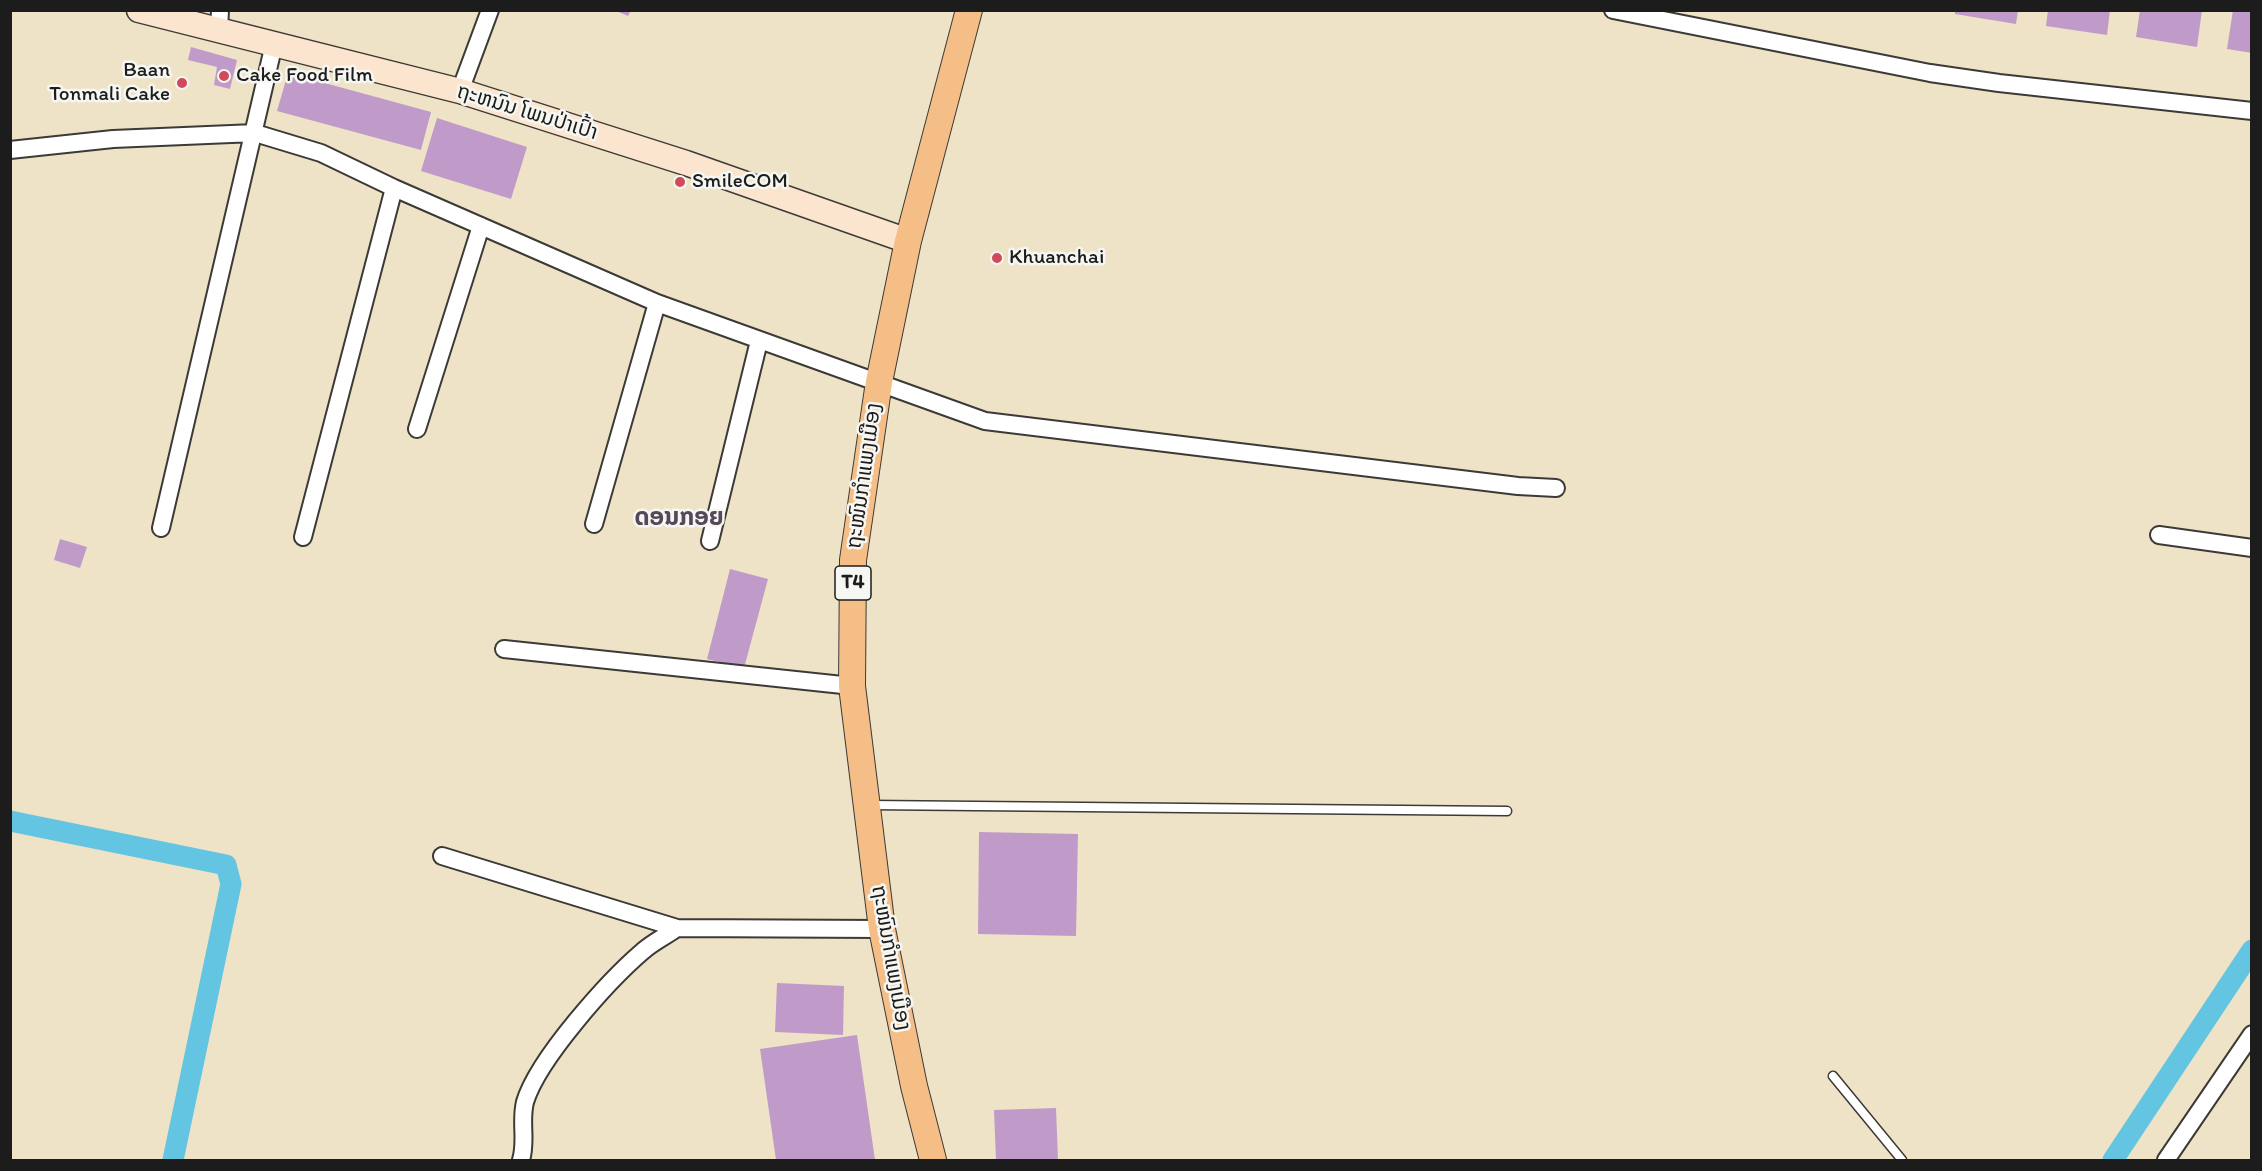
<!DOCTYPE html>
<html>
<head>
<meta charset="utf-8">
<style>
	body { margin:0 }
	#map { position:relative; width:2262px; height:1171px; overflow:hidden; background:#eee3c7; font-family:Itim,sans-serif }
	canvas { display:block }
	.frame { position:absolute; inset:0; border:12px solid #1c1c1c; pointer-events:none }
</style>
</head>
<body>
<div id="map">
<canvas width="2262" height="1171"></canvas>
<div class="frame"></div>
</div>
<script>
const g = document.querySelector('canvas').getContext('2d');
g.lineJoin = 'round';
function trace(path, color, width, dash) {
  g.strokeStyle = color;
  g.lineWidth = width;
  g.lineCap = dash ? 'butt' : 'round';
  g.setLineDash(dash || []);
  g.stroke(path);
}
function fill(path, color) {
  g.fillStyle = color;
  g.fill(path, 'evenodd');
}
function write(font, color, halo, rows, align = 'center') {
  g.font = font + ' Itim,"Noto Sans Lao",sans-serif';
  g.lineWidth = 5;
  g.setLineDash([]);
  g.textBaseline = 'middle';
  g.strokeStyle = halo;
  g.fillStyle = color;
  for (const [text, x, y, turn = 0] of rows) {
    g.save();
    g.translate(x, y);
    g.rotate((+turn || 0) * Math.PI / 180);
    g.textAlign = isNaN(turn) ? turn : align;
    if (halo) g.strokeText(text, 0, 0);
    g.fillText(text, 0, 0);
    g.restore();
  }
}
const canal = new Path2D(`
	M10,821L226,865L231,884L173,1160
	M2113,1160L2252,950`);
const building = new Path2D(`
	M614,10H631L628,16Z
	M1955,10H2018L2016,24L1955,14Z
	M2048,10H2110L2107,35L2046,26Z
	M2140,10H2202L2197,47L2136,37Z
	M2233,10L2252,12V53L2227,49Z
	M191,47L237,60L230,89L214,85L217,67L188,60Z
	M288,73L431,112L421,150L277,111Z
	M437,118L527,147L511,199L421,171Z
	M60,539L87,547L80,568L54,560Z
	M730,569L768,579L744,668L707,659Z
	M979,832L1078,834L1076,936L978,934Z
	M777,983L844,986L843,1035L775,1032Z
	M857,1035L875,1160H776L760,1049Z
	M1056,1108L1058,1160H996L994,1110Z`);
const lane = new Path2D(`
	M869,805L1507,811
	M1833,1076L1902,1160`);
const street = new Path2D(`
	M1613,10L1930,73L1999,83L2252,111
	M219,30L220,10
	M460,91L490,10
	M10,150L113,139L255,133L321,153L394,188L657,303L985,421L1518,486L1556,488
	M417,429L481,226
	M594,524L657,303
	M161,528L274,44
	M2159,535L2252,548
	M303,537L394,188
	M710,541L759,341
	M504,649L852,686
	M442,856L677,928L882,929
	M521,1160C527,1141 520,1122 525,1102C538,1059 608,981 643,951C653,942 666,936 677,928
	M2166,1160L2252,1034`);
const secondary = new Path2D(`
	M139,10L460,91L686,163L908,241`);
const primary = new Path2D(`
	M933,1160L914,1086L882,929L852,686L853,560L879,382L908,241L969,10`);
const markers = [
	[224,76,6,"#d1495b"],
	[182,83,6,"#d1495b"],
	[680,182,6,"#d1495b"],
	[997,258,6,"#d1495b"]
];
const shields = [
	[853,583,36]
];
const shieldNames = [
	["T4",853,583]
];
const poiNames = [
	["Baan",170,71,"right"],
	["Tonmali Cake",170,95,"right"],
	["Cake Food Film",236,76],
	["SmileCOM",692,182],
	["Khuanchai",1009,258]
];
const streetNames = [
	["ຖະຫນົນ ໂພນປ່າເປົ້າ",527,113,17],
	["ຖະໜົນກຳແພງເມືອງ",865,476,-82],
	["ຖະໜົນກຳແພງເມືອງ",890,958,80]
];
const quarterNames = [
	["ດອນກອຍ",679,519]
];
trace(canal, '#64c5e2', 21);
fill(building, '#c09bca');
trace(lane, '#3c3a36', 11);
trace(street, '#3c3a36', 20);
trace(secondary, '#3c3a36', 27);
trace(primary, '#3c3a36', 28);
trace(lane, '#fff', 8);
trace(street, '#fff', 16);
trace(secondary, '#fbe5cf', 24);
trace(primary, '#f6be87', 26);
for (const [x, y, r, color] of markers) {
  const dot = new Path2D();
  dot.arc(x, y, r, 0, 2 * Math.PI);
  g.fillStyle = color;
  g.fill(dot);
  trace(dot, '#f6f6f2', 2);
}
for (const [x, y, w] of shields) {
  const box = new Path2D();
  box.roundRect(x - w / 2, y - 17, w, 34, 4.5);
  g.fillStyle = '#f6f6f2';
  g.fill(box);
  trace(box, '#1c1c1c', 1.5);
}
write('bold 20px', '#1c1c1c', null, shieldNames);
write('21px', '#1c1c1c', '#f6f6f2', poiNames, 'left');
write('21px', '#1c1c1c', '#f6f6f2', streetNames);
write('bold 24px', '#554859', '#f6f6f2', quarterNames);
</script>
</body>
</html>
